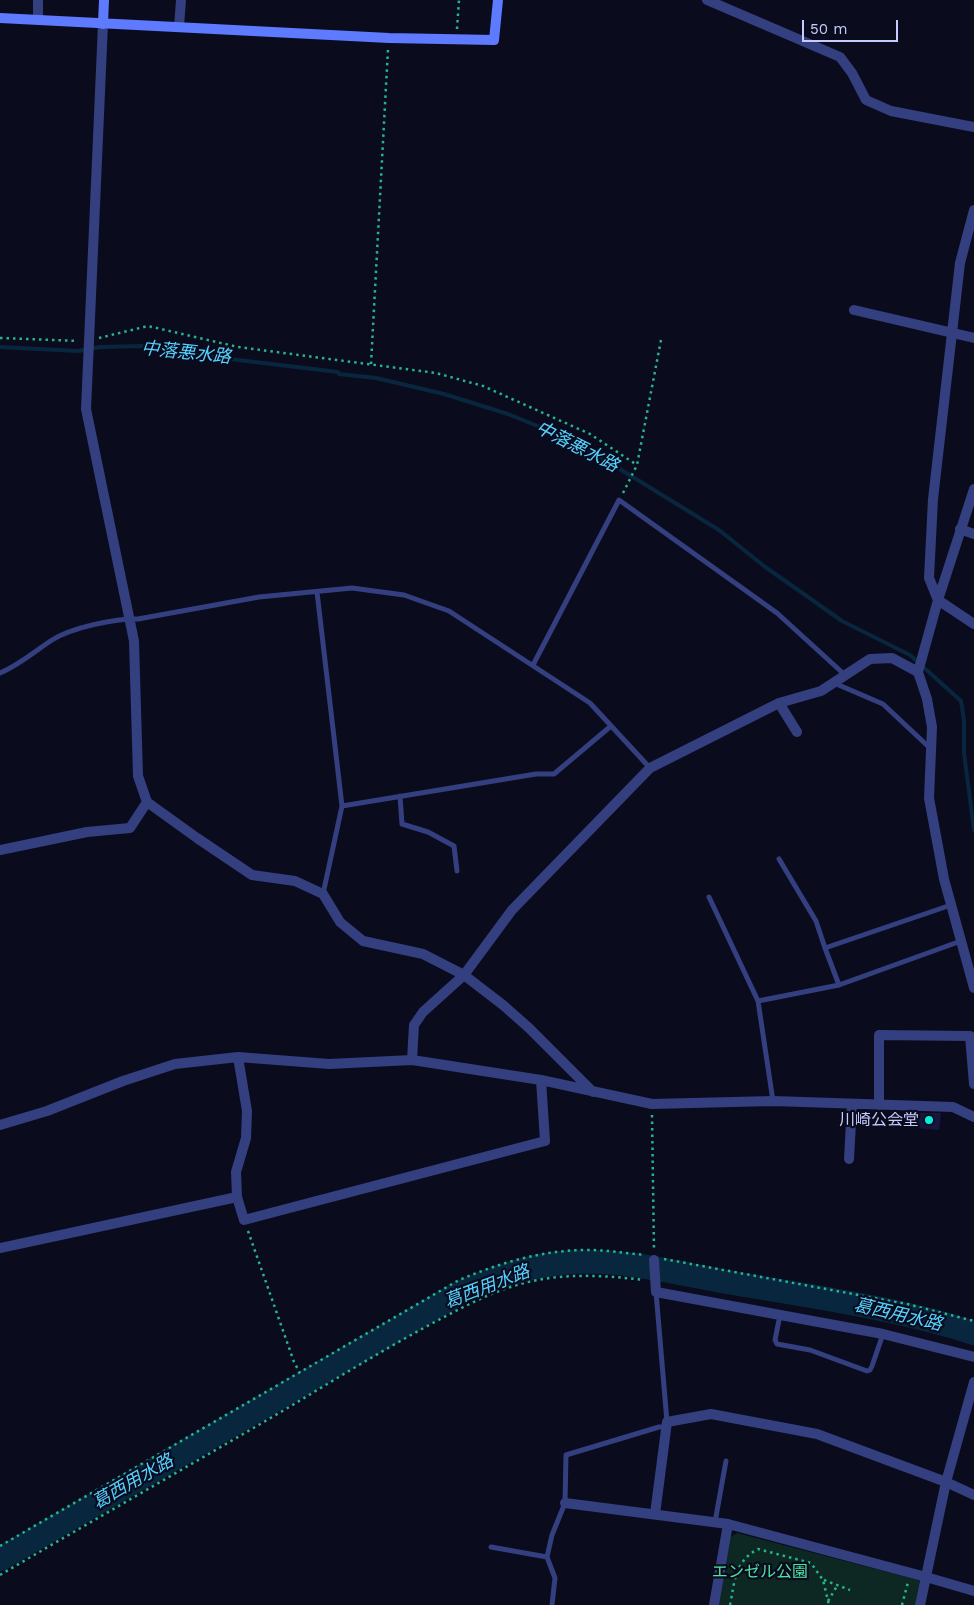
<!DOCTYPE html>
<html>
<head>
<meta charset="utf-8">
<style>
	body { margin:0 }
	#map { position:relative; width:974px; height:1605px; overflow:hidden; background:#0b0b1e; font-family:"Work Sans",sans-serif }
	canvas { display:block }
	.scale { position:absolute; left:802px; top:20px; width:96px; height:22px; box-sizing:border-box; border:2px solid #c7ccff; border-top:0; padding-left:6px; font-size:15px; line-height:18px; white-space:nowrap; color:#c7ccff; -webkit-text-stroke:4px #0b0b1e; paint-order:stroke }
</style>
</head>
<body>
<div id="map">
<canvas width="974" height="1605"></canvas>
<div class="scale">50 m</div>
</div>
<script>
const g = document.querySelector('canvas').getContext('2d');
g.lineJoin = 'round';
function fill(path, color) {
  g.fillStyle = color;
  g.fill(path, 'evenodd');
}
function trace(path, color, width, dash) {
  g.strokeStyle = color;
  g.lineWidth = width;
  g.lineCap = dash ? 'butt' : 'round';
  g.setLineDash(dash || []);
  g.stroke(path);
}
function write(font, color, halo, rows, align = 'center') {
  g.font = font + ' "Work Sans","Noto Sans JP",sans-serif';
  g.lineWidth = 4.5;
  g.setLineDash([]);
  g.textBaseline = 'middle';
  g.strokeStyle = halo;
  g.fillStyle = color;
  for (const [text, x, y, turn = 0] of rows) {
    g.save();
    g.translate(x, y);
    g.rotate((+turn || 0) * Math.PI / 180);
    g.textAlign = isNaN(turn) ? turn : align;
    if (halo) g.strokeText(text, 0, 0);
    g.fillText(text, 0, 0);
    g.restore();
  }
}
const green = new Path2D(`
	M737,1533L918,1580L920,1582L915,1605H719L731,1537Z`);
const stream = new Path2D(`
	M0,347L78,351L100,347L145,346L205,356L338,372L339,374L376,378L444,394L508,414L557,434L602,458L719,530L764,566L842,621L910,655L961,701L964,720V753L974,830`);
const river = new Path2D(`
	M0,1559L456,1295C493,1277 530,1265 572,1262C626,1259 680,1274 733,1283C814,1297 896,1308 974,1333`);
const building = new Path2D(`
	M918,1113H941L939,1130L916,1128Z`);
const path = new Path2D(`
	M457,29L459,0
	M0,338L78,341
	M99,338L148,326L238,347L436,373L483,386L590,434L637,465
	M371,364L388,49
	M623,493L637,465L661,340
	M652,1115L654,1250
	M248,1231L294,1362L300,1373
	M664,1259L907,1304L974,1321
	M0,1546L459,1280C500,1263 542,1250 587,1250C606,1250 625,1253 645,1255
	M0,1575C97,1518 194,1463 291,1406C337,1378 383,1350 431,1324C461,1308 490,1292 524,1283C563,1273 603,1275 644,1280
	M824,1580L850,1590
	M828,1601L837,1586
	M730,1605C735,1581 734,1562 758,1549L811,1563L823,1580L829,1605
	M902,1605L908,1582`);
const lane = new Path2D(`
	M317,592L342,806L536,774H554L611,726
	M533,665L619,500L777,613L845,675
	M0,673C19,665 35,651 52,640C71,628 115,618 138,619L259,597L352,588L404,595L449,611L590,703L650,768
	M834,683L883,704L931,749
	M400,796L402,824L428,832L454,846L457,871
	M779,859L816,921L825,948
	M323,894L342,806
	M709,897L758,1001
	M951,905L825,948L839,985L961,941
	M773,1101L758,1001L839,985
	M656,1292L667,1422
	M780,1315L775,1340L777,1344L810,1350L867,1371L870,1370L872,1366L883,1334
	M715,1522L726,1461
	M491,1547L547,1557
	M552,1605L555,1578L547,1557L552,1535L565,1503L566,1455L659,1427H666`);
const street = new Path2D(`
	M707,0L840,57L852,73L866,100L891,111L974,127
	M38,20V0
	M103,24L86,409L134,641L138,776L147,802L197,838L252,875L295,881L323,894L340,922L363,941L423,954L464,975L512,910L650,768L779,703L821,691L870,659L892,658L918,672
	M179,27L181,0
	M974,210L960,263L933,499L929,578L938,600L974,624
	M854,310L974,338
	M974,489L938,600L918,672L927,699L932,727L929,798L944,879L974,988
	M960,529L974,534
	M779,703L797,732
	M0,850L87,832L130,828L147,802
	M412,1060L414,1025L423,1012L464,975L503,1005L529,1028L593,1092
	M879,1105V1035L970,1036L974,1084
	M0,1125L47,1111L123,1081L175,1064L238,1057L329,1064L412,1060L541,1080L652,1104L773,1101L953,1107L974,1117
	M849,1159L852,1104
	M237,1197L236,1172L246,1138L247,1111L238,1057
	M0,1248L237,1197L244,1220L545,1141L541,1080
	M654,1260L656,1292L883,1334L974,1357
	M565,1503L728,1524L926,1577L974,1591
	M655,1514L667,1422L711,1414L817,1434L946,1482L974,1495
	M714,1605L728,1524
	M920,1605L946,1482L974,1382`);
const secondary = new Path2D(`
	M0,18L389,38L494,40L498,0
	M103,24L104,0`);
const markers = [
	[929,1120,5,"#00f2da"]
];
const poiNames = [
	["川崎公会堂",919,1120]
];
const parkNames = [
	["エンゼル公園",760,1572]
];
const waterNames = [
	["中落悪水路",186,353,6],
	["中落悪水路",577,447,27],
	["葛西用水路",487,1287,-21],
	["葛西用水路",898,1315,13],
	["葛西用水路",133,1482,-30]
];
fill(green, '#0d2822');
trace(stream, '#08273f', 4);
trace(river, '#08273f', 24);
fill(building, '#16163f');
trace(path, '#26b48f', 2.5, [2.5, 4]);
trace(lane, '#333f7f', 5);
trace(street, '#333f7f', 10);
trace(secondary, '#5e7aff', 10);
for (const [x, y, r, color] of markers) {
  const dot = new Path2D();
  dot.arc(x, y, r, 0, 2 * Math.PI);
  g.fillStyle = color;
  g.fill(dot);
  trace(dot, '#0b0b1e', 2);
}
write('16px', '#c7ccff', '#0b0b1e', poiNames, 'right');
write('16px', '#4ee4a1', '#0b0b1e', parkNames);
write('italic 18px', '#55d2ff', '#0b0b1e', waterNames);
</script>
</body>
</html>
